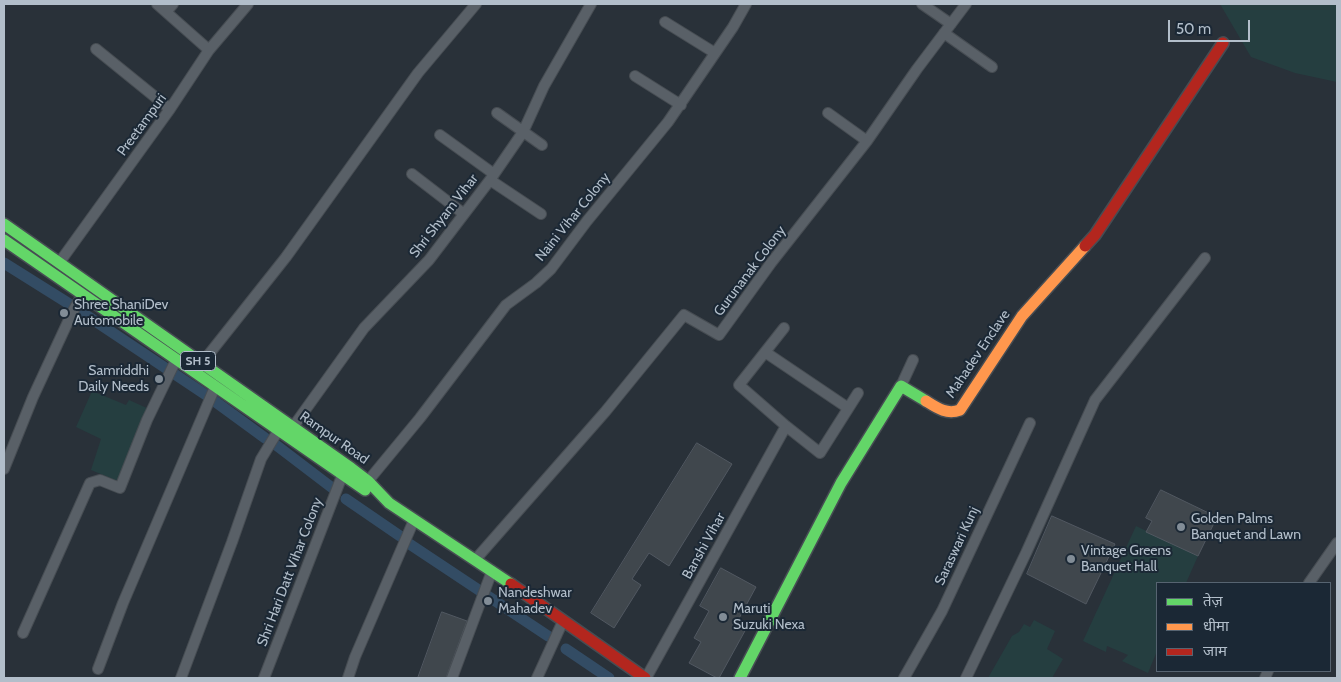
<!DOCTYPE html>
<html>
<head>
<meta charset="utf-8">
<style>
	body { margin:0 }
	#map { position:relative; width:1341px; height:682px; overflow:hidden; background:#293139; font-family:Cabin,"Noto Sans Devanagari",sans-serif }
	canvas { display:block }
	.frame { position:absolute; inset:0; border:5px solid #b2beca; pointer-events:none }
	.legend { position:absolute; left:1156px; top:582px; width:175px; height:90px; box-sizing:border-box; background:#1b2835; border:1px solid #576471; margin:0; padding:6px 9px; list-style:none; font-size:15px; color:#b2beca }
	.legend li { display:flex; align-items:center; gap:10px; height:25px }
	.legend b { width:25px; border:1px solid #576471 }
	.scale { position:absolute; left:1168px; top:20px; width:82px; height:22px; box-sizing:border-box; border:2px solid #b2beca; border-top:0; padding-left:6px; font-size:15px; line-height:18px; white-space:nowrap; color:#b2beca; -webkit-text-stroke:4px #1b2835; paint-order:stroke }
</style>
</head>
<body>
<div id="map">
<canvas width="1341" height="682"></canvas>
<div class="frame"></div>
<ul class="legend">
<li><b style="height:6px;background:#63d668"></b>तेज़</li>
<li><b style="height:6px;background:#ff974d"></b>धीमा</li>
<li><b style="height:6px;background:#b3261e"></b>जाम</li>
</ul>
<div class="scale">50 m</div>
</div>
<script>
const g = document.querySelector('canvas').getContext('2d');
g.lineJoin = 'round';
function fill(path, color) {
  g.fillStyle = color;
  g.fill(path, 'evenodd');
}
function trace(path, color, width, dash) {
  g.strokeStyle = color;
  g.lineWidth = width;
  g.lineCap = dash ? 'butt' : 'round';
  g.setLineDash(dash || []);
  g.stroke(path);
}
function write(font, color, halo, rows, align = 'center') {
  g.font = font + ' Cabin,sans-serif';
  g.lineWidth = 4;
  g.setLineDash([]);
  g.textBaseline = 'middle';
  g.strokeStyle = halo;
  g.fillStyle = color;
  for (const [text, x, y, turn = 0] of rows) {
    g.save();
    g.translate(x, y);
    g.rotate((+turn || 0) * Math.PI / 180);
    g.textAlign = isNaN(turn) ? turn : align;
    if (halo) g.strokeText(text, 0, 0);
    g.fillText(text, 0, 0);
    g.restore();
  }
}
const green = new Path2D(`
	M1220,4H1337V82L1295,73L1251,57Z
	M92,391L126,405L129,400L149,409L120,482L91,470L101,439L76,427Z
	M1136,526L1198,556L1186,583H1157V651L1148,673L1122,661L1128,655L1107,646L1106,652L1083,641Z
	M1034,620L1055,631L1047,649L1063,659L1052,678H988L1012,636L1019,632L1024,624L1030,627Z`);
const canal = new Path2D(`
	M4,263L71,305L206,395
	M213,400L265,438
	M276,445L335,490
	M346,499L400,536
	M408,543L548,636
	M566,649L609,678`);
const building = new Path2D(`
	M697,443L732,464L669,566L649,553L632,579L641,585L614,628L591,613Z
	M1161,490L1217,517L1198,556L1146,532L1152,521L1146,518Z
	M1052,516L1115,544L1086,604L1027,574Z
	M721,568L756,587L736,624L746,629L719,678H717L689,663L701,642L694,638L709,611L700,606Z
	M442,612L467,621L446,678H418Z`);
const street = new Path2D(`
	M157,4L209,50
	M922,4L951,24
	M166,12L173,4
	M665,22L715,53
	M944,33L992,67
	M96,49L170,109
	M635,76L681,105
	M497,113L542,145
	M828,113L867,141
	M440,135L494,174
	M412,174L464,214
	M490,180L541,214
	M59,263L170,109L209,50L248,4
	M784,328L739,385L786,426L820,453L858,393
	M765,352L848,408
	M202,363L286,257L418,73L476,4
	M901,386L913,360
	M293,427L364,328L429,260L490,180L523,132L544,86L591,4
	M4,469L33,397L72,313L82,295
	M368,481L420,418L506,305L536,283L551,269L587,221L668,122L733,27L746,4
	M475,560L605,412L684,315L719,335L771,263L867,141L917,69L966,4
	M1309,583L1337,543
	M23,633L90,483L100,480L120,488L147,420L176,360
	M98,669L123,603L215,387
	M181,678L232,542L261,459L278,431
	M264,678L342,476
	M348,678L355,657L414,520
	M452,678L492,571
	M537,678L563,621
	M646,678L786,426
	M904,678L942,611L1030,423
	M966,678L1026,553L1095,400L1205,258
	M1265,678L1268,671`);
const fast = new Path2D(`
	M4,224L351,468L368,481L389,503L511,584
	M4,240L365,490
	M740,678L841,483L901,386L926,401`);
const slow = new Path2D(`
	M926,401C937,408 947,415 960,410L1022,316L1085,246`);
const jam = new Path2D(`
	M1085,246L1095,235L1223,43
	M511,584L645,678`);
const markers = [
	[64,313,5,"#828d97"],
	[159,379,5,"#828d97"],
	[1181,527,5,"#828d97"],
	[1071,559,5,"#828d97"],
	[488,601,5,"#828d97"],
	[723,617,5,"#828d97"]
];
const shields = [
	[198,361,35]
];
const shieldNames = [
	["SH 5",198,361]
];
const streetNames = [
	["Preetampuri",142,125,-54],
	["Shri Shyam Vihar",444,216,-52],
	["Naini Vihar Colony",573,217,-51],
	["Gurunanak Colony",750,271,-53],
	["Mahadev Enclave",978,354,-56],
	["Rampur Road",334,438,35],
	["Banshi Vihar",704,546,-61],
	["Saraswari Kunj",957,546,-65],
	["Shri Hari Datt Vihar Colony",290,572,-69]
];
const poiNames = [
	["Shree ShaniDev",74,305],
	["Automobile",74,321],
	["Samriddhi",149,371,"right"],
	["Daily Needs",149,387,"right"],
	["Golden Palms",1191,519],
	["Banquet and Lawn",1191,535],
	["Vintage Greens",1081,551],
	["Banquet Hall",1081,567],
	["Nandeshwar",498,593],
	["Mahadev",498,609],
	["Maruti",733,609],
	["Suzuki Nexa",733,625]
];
fill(green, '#253e40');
trace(canal, '#334c64', 11);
fill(building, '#40474d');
trace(building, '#515861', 1);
trace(street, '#474d53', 12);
trace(fast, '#474d53', 14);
trace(slow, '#474d53', 14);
trace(jam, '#474d53', 14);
trace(street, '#596067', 10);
trace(fast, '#63d668', 11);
trace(slow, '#ff974d', 11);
trace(jam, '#b3261e', 11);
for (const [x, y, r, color] of markers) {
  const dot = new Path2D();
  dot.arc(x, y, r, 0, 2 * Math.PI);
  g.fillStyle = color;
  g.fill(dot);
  trace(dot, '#1b2835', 2);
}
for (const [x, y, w] of shields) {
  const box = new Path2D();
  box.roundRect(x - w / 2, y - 9.5, w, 19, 4);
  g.fillStyle = '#1b2835';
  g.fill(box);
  trace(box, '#b2beca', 1);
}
write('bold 12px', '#b2beca', null, shieldNames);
write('14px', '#b2beca', '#1b2835', streetNames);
write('14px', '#b2beca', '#1b2835', poiNames, 'left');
</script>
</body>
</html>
